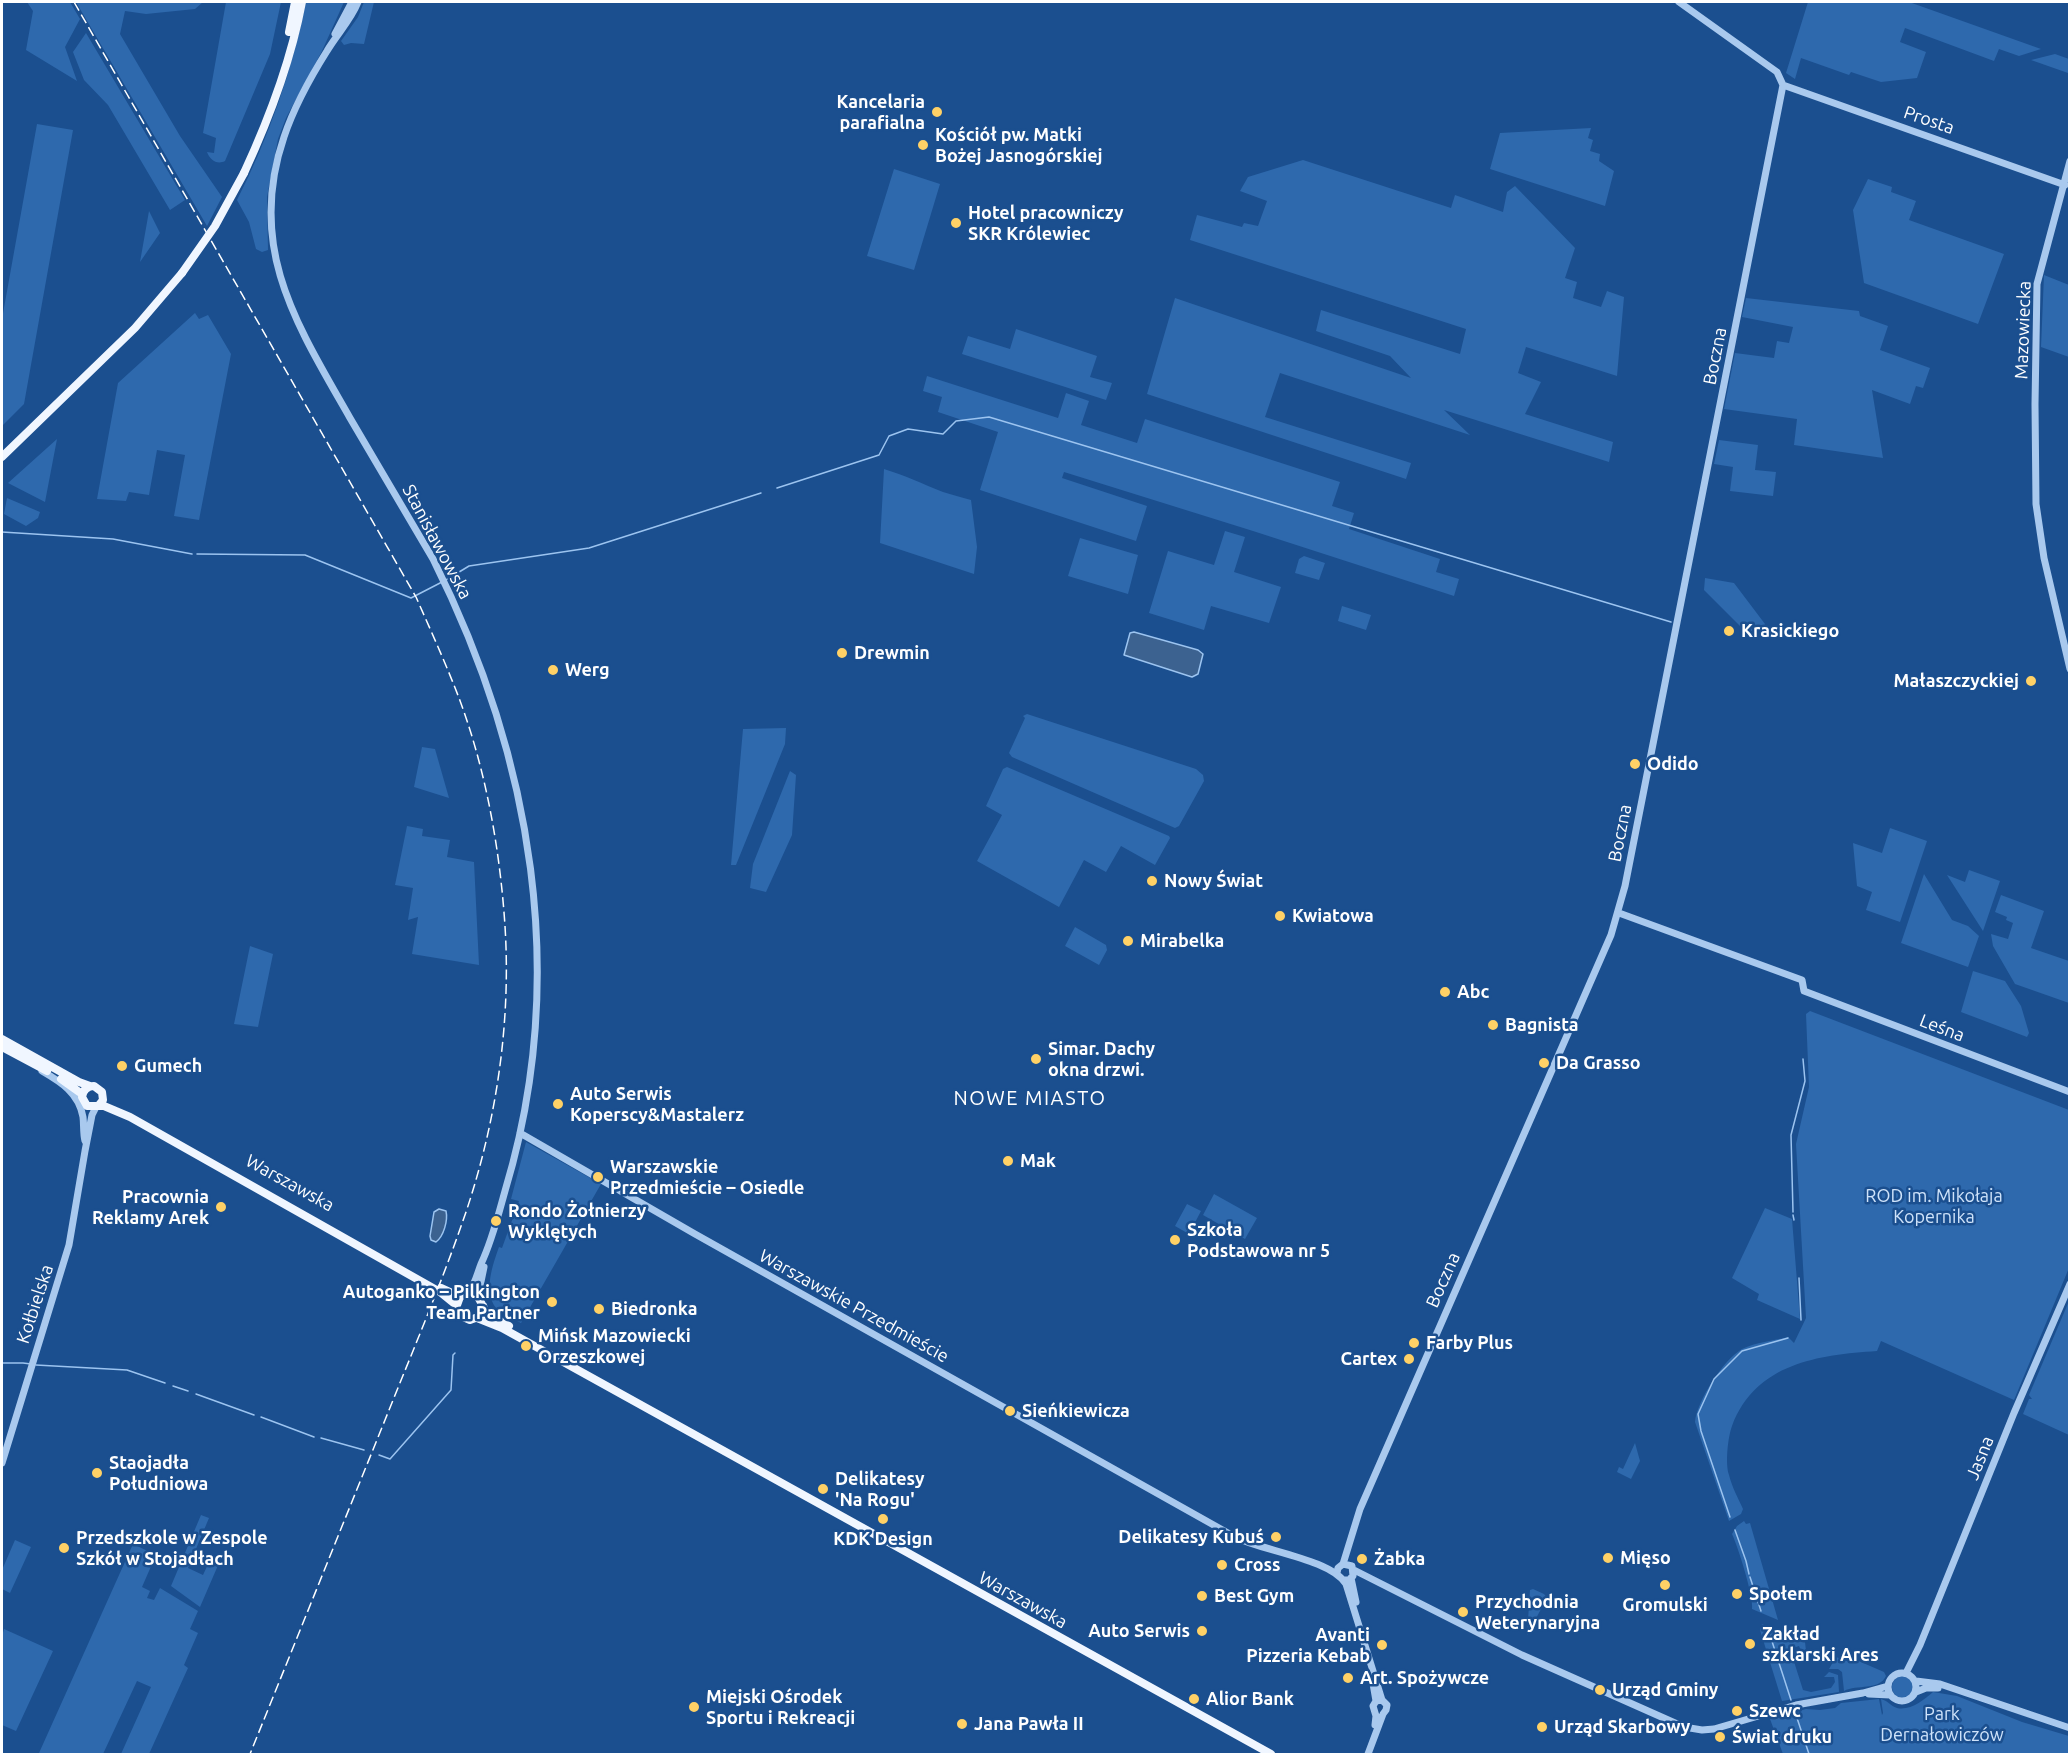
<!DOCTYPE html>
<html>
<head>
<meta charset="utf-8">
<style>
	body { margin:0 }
	#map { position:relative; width:2071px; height:1756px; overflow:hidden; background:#1b4f8f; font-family:Ubuntu,sans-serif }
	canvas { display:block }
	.frame { position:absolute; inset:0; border:3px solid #fff; pointer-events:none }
</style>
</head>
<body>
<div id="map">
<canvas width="2071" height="1756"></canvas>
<div class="frame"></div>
</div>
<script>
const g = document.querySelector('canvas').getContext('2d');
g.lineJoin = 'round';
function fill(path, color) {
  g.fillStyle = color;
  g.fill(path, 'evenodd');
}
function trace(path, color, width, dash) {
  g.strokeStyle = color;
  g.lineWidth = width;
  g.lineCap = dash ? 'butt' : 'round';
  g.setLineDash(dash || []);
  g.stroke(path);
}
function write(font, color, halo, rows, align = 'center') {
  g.font = font + ' Ubuntu,sans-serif';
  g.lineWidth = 5;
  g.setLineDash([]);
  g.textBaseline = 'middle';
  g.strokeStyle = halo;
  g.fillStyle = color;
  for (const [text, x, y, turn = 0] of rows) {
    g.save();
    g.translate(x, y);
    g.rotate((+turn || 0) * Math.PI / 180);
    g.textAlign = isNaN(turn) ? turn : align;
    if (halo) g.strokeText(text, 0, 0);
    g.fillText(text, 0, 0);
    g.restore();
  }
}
const green = new Path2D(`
	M27,2H70L80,19L65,47L77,81L26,50L33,11Z
	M76,2H203L195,9L146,14L125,11L120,34L180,136L222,197L207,226Z
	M226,2H281L270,54L225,161C217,165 210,160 207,152L214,153L216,138L203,133Z
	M306,2H344L322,51L286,118L278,139L267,197L268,250L262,252L256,249L249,222L237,200C269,137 292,70 306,2Z
	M364,2H374L364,44L351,43L344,45L341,41L358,17Z
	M1808,2H1909L2041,49L2019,56L1999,49L1994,61L1905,28L1900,42L1926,52L1917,78L1881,82L1851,72L1849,75L1801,58L1795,79L1786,73Z
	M86,33L185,200L170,210L108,105L84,80L73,52Z
	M2055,54L2069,59L2068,73L2031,60Z
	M37,124L73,130L24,404L2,426V319Z
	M1591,128L1588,138L1593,140L1590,151L1600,154L1599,161L1614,171L1605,206L1490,169L1500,133Z
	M1303,160L1451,208L1455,195L1503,212L1507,192L1515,186L1575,248L1565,278L1577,282L1573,298L1601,307L1607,291L1624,297L1617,376L1526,347L1518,373L1541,382L1525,414L1613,442L1609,462L1444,410L1470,435L1280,373L1265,417L1411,463L1406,479L1147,394L1175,298L1411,378L1390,356L1316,331L1321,310L1460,354L1466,329L1190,240L1197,215L1242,227L1244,223L1258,226L1267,201L1240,191L1248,177Z
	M894,169L940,184L914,270L867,256Z
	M1868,179L1892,187L1891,192L1916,201L1909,220L2004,254L1978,324L1864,283L1853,210Z
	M149,211L160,233L140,262Z
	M2044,275L2069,285V357L2041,347Z
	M1746,298L1859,311L1860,316L1888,326L1880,350L1930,368L1923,388L1916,386L1910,404L1872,390L1883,458L1794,445L1797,419L1724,409L1735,353L1774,358L1777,341L1789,343L1793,327L1742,317Z
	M195,313L199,319L208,315L231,354L199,520L174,516L185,455L157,450L149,495L129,492L126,501L97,499L118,383Z
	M1016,329L1097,356L1090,377L1112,383L1106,400L962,354L968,336L1010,349Z
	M927,376L1058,418L1066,393L1089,401L1081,425L1137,443L1145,419L1340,482L1332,506L1354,513L1349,529L1440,559L1436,572L1459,579L1454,596L1253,531L1064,472L1062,478L1147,506L1136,541L980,490L998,432L938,412L942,397L923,391Z
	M57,439L45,502L8,483Z
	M1719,440L1758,445L1755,470L1776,472L1773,496L1730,491L1733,467L1714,464Z
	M884,469C904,475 923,484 943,492C952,495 961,497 971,500L977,547L974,574L880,543Z
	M7,498L40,512L38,518L26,526L4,514Z
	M1225,531L1245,537L1234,572L1281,587L1269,623L1211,606L1204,630L1149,613L1168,551L1214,565Z
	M1080,538L1138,555L1128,594L1068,576Z
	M1304,556L1325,563L1319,580L1295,573L1299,559Z
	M1705,578L1734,583L1765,624L1764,630L1761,633L1743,629L1704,590Z
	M1342,606L1371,615L1366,630L1338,621Z
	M1027,714L1196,769L1203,775L1204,781L1179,826L1175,828L1012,757L1009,753L1025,718L1023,716Z
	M786,728L785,744L736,865H731L743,729Z
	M422,747L435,749L449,798L414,787Z
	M1007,767L1169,836L1170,838L1155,865L1121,846L1106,872L1084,860L1059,907L977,861L1002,815L986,806L1003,769Z
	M790,771L796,775L792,835L766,892L750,888L753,864Z
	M407,826L423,829L422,836L450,840L447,857L474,862L479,965L412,954L418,917L408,920L413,888L395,885Z
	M1890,828L1927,841L1900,922L1866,910L1872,892L1857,886L1853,843L1882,853Z
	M1969,870L2000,881L1983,931L1947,875L1965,882Z
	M1924,874L1952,920L1968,926L1979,936L1968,967L1901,943Z
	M2001,895L2044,911L2031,948L2069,961V1003L2015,984L1993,946L1991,934L2008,939L2013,923L2006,920L2007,917L1995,912Z
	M1075,927L1106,945L1107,950L1099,965L1065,946Z
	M250,946L273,954L258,1027L234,1024Z
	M1973,971L2005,981L2021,1006L2029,1033L2027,1037L1961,1012Z
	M1810,1011L2069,1110V1268L2014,1400L1881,1341L1877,1351C1818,1355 1756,1363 1732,1426C1728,1437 1725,1463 1729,1475C1732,1487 1738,1498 1743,1509L1741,1514L1729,1521L1695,1422C1697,1401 1723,1360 1742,1349C1756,1342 1773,1341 1788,1337L1794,1343L1806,1318L1796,1144L1809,1087L1806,1014Z
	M526,1142L601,1184L521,1323C514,1319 501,1314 496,1308C483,1291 493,1264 499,1247L502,1248L519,1201L511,1199Z
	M1214,1194L1257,1218L1245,1239L1203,1215Z
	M1187,1204L1201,1211L1189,1234L1175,1226Z
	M1765,1208L1792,1219L1800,1319L1757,1300L1759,1294L1732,1278Z
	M2069,1301V1435L2023,1414L2029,1399H2032L2029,1395Z
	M1635,1443L1640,1461L1631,1479L1617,1472L1619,1467L1623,1469Z
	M201,1515L209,1518L188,1568L203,1575L210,1560L219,1563L200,1607L171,1586Z
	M1744,1521L1746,1524L1750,1523L1778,1620L1752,1609C1754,1597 1738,1547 1732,1534L1737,1526Z
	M15,1540L31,1547L10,1593L2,1589V1570Z
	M133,1544L156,1555L142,1587L150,1591L147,1598L154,1600L160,1588L198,1611L190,1629L198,1633L184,1665L188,1668L149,1754H121L151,1687L137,1681L103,1754H45L39,1753Z
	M1533,1589L1544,1594L1547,1598L1527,1635L1530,1590Z
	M1762,1624L1805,1642L1806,1651L1802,1653L1799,1646L1790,1649L1803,1690L1811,1692L1831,1688L1835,1682L1834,1677H1824L1829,1672L1838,1675L1839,1692L1782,1701L1760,1630Z
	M4,1629L53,1651L16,1731L2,1725V1636Z
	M1836,1657L1847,1661L1854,1659L1884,1672L1886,1676C1879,1691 1857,1684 1844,1691L1842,1672L1838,1669H1829Z
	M1892 1687a11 11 0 1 1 22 0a11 11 0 1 1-22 0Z
	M1933,1692L1957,1696L2022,1722L2069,1736V1754H1783L1770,1719L1806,1709L1820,1710L1835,1708L1841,1703L1879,1699L1882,1715L1883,1713L1881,1699C1889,1701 1890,1706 1897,1708C1910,1711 1924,1700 1933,1692Z`);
const water = new Path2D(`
	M1134,632L1198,650L1203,654L1198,674L1192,677L1124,655L1130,633Z
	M439,1209L446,1211C448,1220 444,1236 436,1242L431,1240L430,1236L434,1212Z`);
const stream = new Path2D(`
	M777,488L879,455L889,436L908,429L943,434L956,421L989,417L1671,622
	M2,532L113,539L192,554
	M197,554L305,555L411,598L442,582
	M446,580L469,566L589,548L761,493
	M1793,1212L1791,1135L1805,1081L1803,1059
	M1793,1215L1794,1220
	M1799,1278L1801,1320
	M2,1363H23L31,1364
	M36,1365L127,1370L165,1383
	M173,1386L188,1391
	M196,1394L254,1415
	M261,1417L314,1437
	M321,1438L364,1450
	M379,1455L390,1459L451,1390L453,1355L455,1353
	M1730,1517L1701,1431L1698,1414L1714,1379L1742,1351L1788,1338
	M1735,1530L1746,1561L1749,1574
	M1750,1577L1761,1611
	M1768,1629L1791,1700
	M1795,1712L1809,1754`);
const tertiary = new Path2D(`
	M358,2C351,20 337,34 327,51C310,78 294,107 284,137C246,248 297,325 350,418C378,465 405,512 433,559C532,757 570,976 505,1191C498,1216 492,1241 481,1264C477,1274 475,1285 468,1293
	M335,34L352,2
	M1783,85L2065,185
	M2070,161L2037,284L2035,404L2036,504L2044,558L2070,669
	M1619,913L1791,976L1802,980L1804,991L2070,1092
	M42,1071C61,1082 79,1093 83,1117C84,1125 83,1133 85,1141
	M520,1133L695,1234L1235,1537C1263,1551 1331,1559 1346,1584L1382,1700L1387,1705L1386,1710L1383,1714L1368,1754
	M478,1296L484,1267
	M2,1463L69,1245L85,1151L92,1115L96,1107
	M1343,1564L1360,1509L1611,935L1625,886L1783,85L1777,72L1679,2
	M1354,1570L1522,1655L1684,1727L1702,1730L1714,1729L1796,1705L1863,1693L1888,1686
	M1337,1573L1338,1568L1343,1564L1352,1566L1353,1576L1349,1580H1344
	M1351,1578L1356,1602
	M1888 1687a14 14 0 1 1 28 0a14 14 0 1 1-28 0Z
	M1906,1673L1920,1645L2014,1413L2070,1284
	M1372,1678L1376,1701
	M1916,1681L1940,1684L2070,1728
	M1916,1692L1926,1688H1938
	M1869,1694L1890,1695
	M1375,1725L1376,1716L1373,1706L1376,1701L1382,1700`);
const primary = new Path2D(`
	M289,32L295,2
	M244,173C269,119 291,61 302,2
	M2,457L135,328L182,273
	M2,1039L79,1082L90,1086
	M2,1047L47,1071
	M61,1079L82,1094
	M99,1105L103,1100L102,1092L94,1086C87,1086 83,1090 82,1097L87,1106H104L130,1117L440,1292L456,1305
	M441,1288L454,1294H463
	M483,1306L478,1317L470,1320L459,1315L456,1308L460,1297C480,1284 478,1304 488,1313C494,1318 502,1322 509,1326
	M477,1318L502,1328L1271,1754`);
const rail = new Path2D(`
	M74,2L416,597C431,631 446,664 459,698C486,770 500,850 505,926C511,1021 497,1118 467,1209C443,1280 413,1350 385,1420C340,1531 295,1643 250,1754`);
const primaryBridge = new Path2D(`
	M182,273L215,226L244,173`);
const markers = [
	[937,112,6,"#ffd166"],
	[923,145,6,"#ffd166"],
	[956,223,6,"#ffd166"],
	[1729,631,6,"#ffd166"],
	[842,653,6,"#ffd166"],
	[553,670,6,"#ffd166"],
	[2031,681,6,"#ffd166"],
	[1635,764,6,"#ffd166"],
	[1152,881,6,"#ffd166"],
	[1280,916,6,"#ffd166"],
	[1128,941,6,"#ffd166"],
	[1445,992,6,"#ffd166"],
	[1493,1025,6,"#ffd166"],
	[1036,1059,6,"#ffd166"],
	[1544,1063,6,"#ffd166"],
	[122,1066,6,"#ffd166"],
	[558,1104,6,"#ffd166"],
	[1008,1161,6,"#ffd166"],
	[598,1177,6,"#ffd166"],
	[221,1207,6,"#ffd166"],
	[496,1221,6,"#ffd166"],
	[1175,1240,6,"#ffd166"],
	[552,1302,6,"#ffd166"],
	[599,1309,6,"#ffd166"],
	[1414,1343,6,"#ffd166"],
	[526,1346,6,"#ffd166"],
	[1409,1359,6,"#ffd166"],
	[1010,1411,6,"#ffd166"],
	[97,1473,6,"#ffd166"],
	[823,1489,6,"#ffd166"],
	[883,1519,6,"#ffd166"],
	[1276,1537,6,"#ffd166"],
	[64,1548,6,"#ffd166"],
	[1608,1558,6,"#ffd166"],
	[1362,1559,6,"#ffd166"],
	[1222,1565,6,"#ffd166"],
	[1665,1585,6,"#ffd166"],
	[1737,1594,6,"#ffd166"],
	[1202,1596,6,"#ffd166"],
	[1463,1612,6,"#ffd166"],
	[1202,1631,6,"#ffd166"],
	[1750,1644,6,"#ffd166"],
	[1382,1645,6,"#ffd166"],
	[1348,1678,6,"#ffd166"],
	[1600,1690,6,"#ffd166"],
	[1194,1699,6,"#ffd166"],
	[694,1707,6,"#ffd166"],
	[1737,1711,6,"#ffd166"],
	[962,1724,6,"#ffd166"],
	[1542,1727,6,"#ffd166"],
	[1720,1737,6,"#ffd166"]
];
const poiNames = [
	["Kancelaria",925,102,"right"],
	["parafialna",925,123,"right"],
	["Kościół pw. Matki",935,135],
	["Bożej Jasnogórskiej",935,156],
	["Hotel pracowniczy",968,213],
	["SKR Królewiec",968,234],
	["Krasickiego",1741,631],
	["Drewmin",854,653],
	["Werg",565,670],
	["Małaszczyckiej",2019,681,"right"],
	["Odido",1647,764],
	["Nowy Świat",1164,881],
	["Kwiatowa",1292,916],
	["Mirabelka",1140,941],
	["Abc",1457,992],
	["Bagnista",1505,1025],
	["Simar. Dachy",1048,1049],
	["okna drzwi.",1048,1070],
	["Da Grasso",1556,1063],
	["Gumech",134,1066],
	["Auto Serwis",570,1094],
	["Koperscy&Mastalerz",570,1115],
	["Mak",1020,1161],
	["Warszawskie",610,1167],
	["Przedmieście – Osiedle",610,1188],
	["Pracownia",209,1197,"right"],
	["Reklamy Arek",209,1218,"right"],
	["Rondo Żołnierzy",508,1211],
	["Wyklętych",508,1232],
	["Szkoła",1187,1230],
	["Podstawowa nr 5",1187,1251],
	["Autoganko – Pilkington",540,1292,"right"],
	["Team Partner",540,1313,"right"],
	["Biedronka",611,1309],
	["Mińsk Mazowiecki",538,1336],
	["Orzeszkowej",538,1357],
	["Farby Plus",1426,1343],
	["Cartex",1397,1359,"right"],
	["Sieńkiewicza",1022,1411],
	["Staojadła",109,1463],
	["Południowa",109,1484],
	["Delikatesy",835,1479],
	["'Na Rogu'",835,1500],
	["Delikatesy Kubuś",1264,1537,"right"],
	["Przedszkole w Zespole",76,1538],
	["Szkół w Stojadłach",76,1559],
	["KDK Design",883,1539,"center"],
	["Mięso",1620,1558],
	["Żabka",1374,1559],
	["Cross",1234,1565],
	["Społem",1749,1594],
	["Best Gym",1214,1596],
	["Przychodnia",1475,1602],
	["Weterynaryjna",1475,1623],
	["Gromulski",1665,1605,"center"],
	["Auto Serwis",1190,1631,"right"],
	["Zakład",1762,1634],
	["szklarski Ares",1762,1655],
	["Avanti",1370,1635,"right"],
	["Pizzeria Kebab",1370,1656,"right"],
	["Art. Spożywcze",1360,1678],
	["Urząd Gminy",1612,1690],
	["Miejski Ośrodek",706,1697],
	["Sportu i Rekreacji",706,1718],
	["Alior Bank",1206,1699],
	["Szewc",1749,1711],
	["Jana Pawła II",974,1724],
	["Urząd Skarbowy",1554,1727],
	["Świat druku",1732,1737]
];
const streetNames = [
	["Prosta",1929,120,19],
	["Mazowiecka",2023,330,-88],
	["Boczna",1715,356,-79],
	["Stanisławowska",437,542,62],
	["Boczna",1620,833,-79],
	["Leśna",1942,1028,21],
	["Warszawska",290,1183,29],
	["Boczna",1443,1280,-66],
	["Kołbielska",35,1304,-72],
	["Warszawskie Przedmieście",854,1306,29],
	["Jasna",1980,1458,-68],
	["Warszawska",1023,1600,29]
];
const parkNames = [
	["ROD im. Mikołaja",1934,1196],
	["Kopernika",1934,1217],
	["Park",1942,1714],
	["Dernałowiczów",1942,1735]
];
const neighbourhoodNames = [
	["NOWE MIASTO",1030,1098]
];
fill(green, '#2e69ad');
fill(water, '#3c6290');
trace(water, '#9cc4f0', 1.5);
trace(stream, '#9cc4f0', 1.5);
trace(tertiary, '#a9c9ee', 7);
trace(primary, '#f0f6ff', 8);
trace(rail, '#fff', 1.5, [10, 4.5]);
trace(primaryBridge, '#f0f6ff', 8);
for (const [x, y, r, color] of markers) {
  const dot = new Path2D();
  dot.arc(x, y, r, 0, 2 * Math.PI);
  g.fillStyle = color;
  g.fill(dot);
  trace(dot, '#1b4f8f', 2);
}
write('bold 18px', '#fff', '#1b4f8f', poiNames, 'left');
write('18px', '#fff', '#1b4f8f', streetNames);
write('18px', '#cfe3fa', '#1b4f8f', parkNames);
g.letterSpacing = '1.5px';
write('20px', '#fff', '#1b4f8f', neighbourhoodNames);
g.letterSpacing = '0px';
</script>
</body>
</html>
